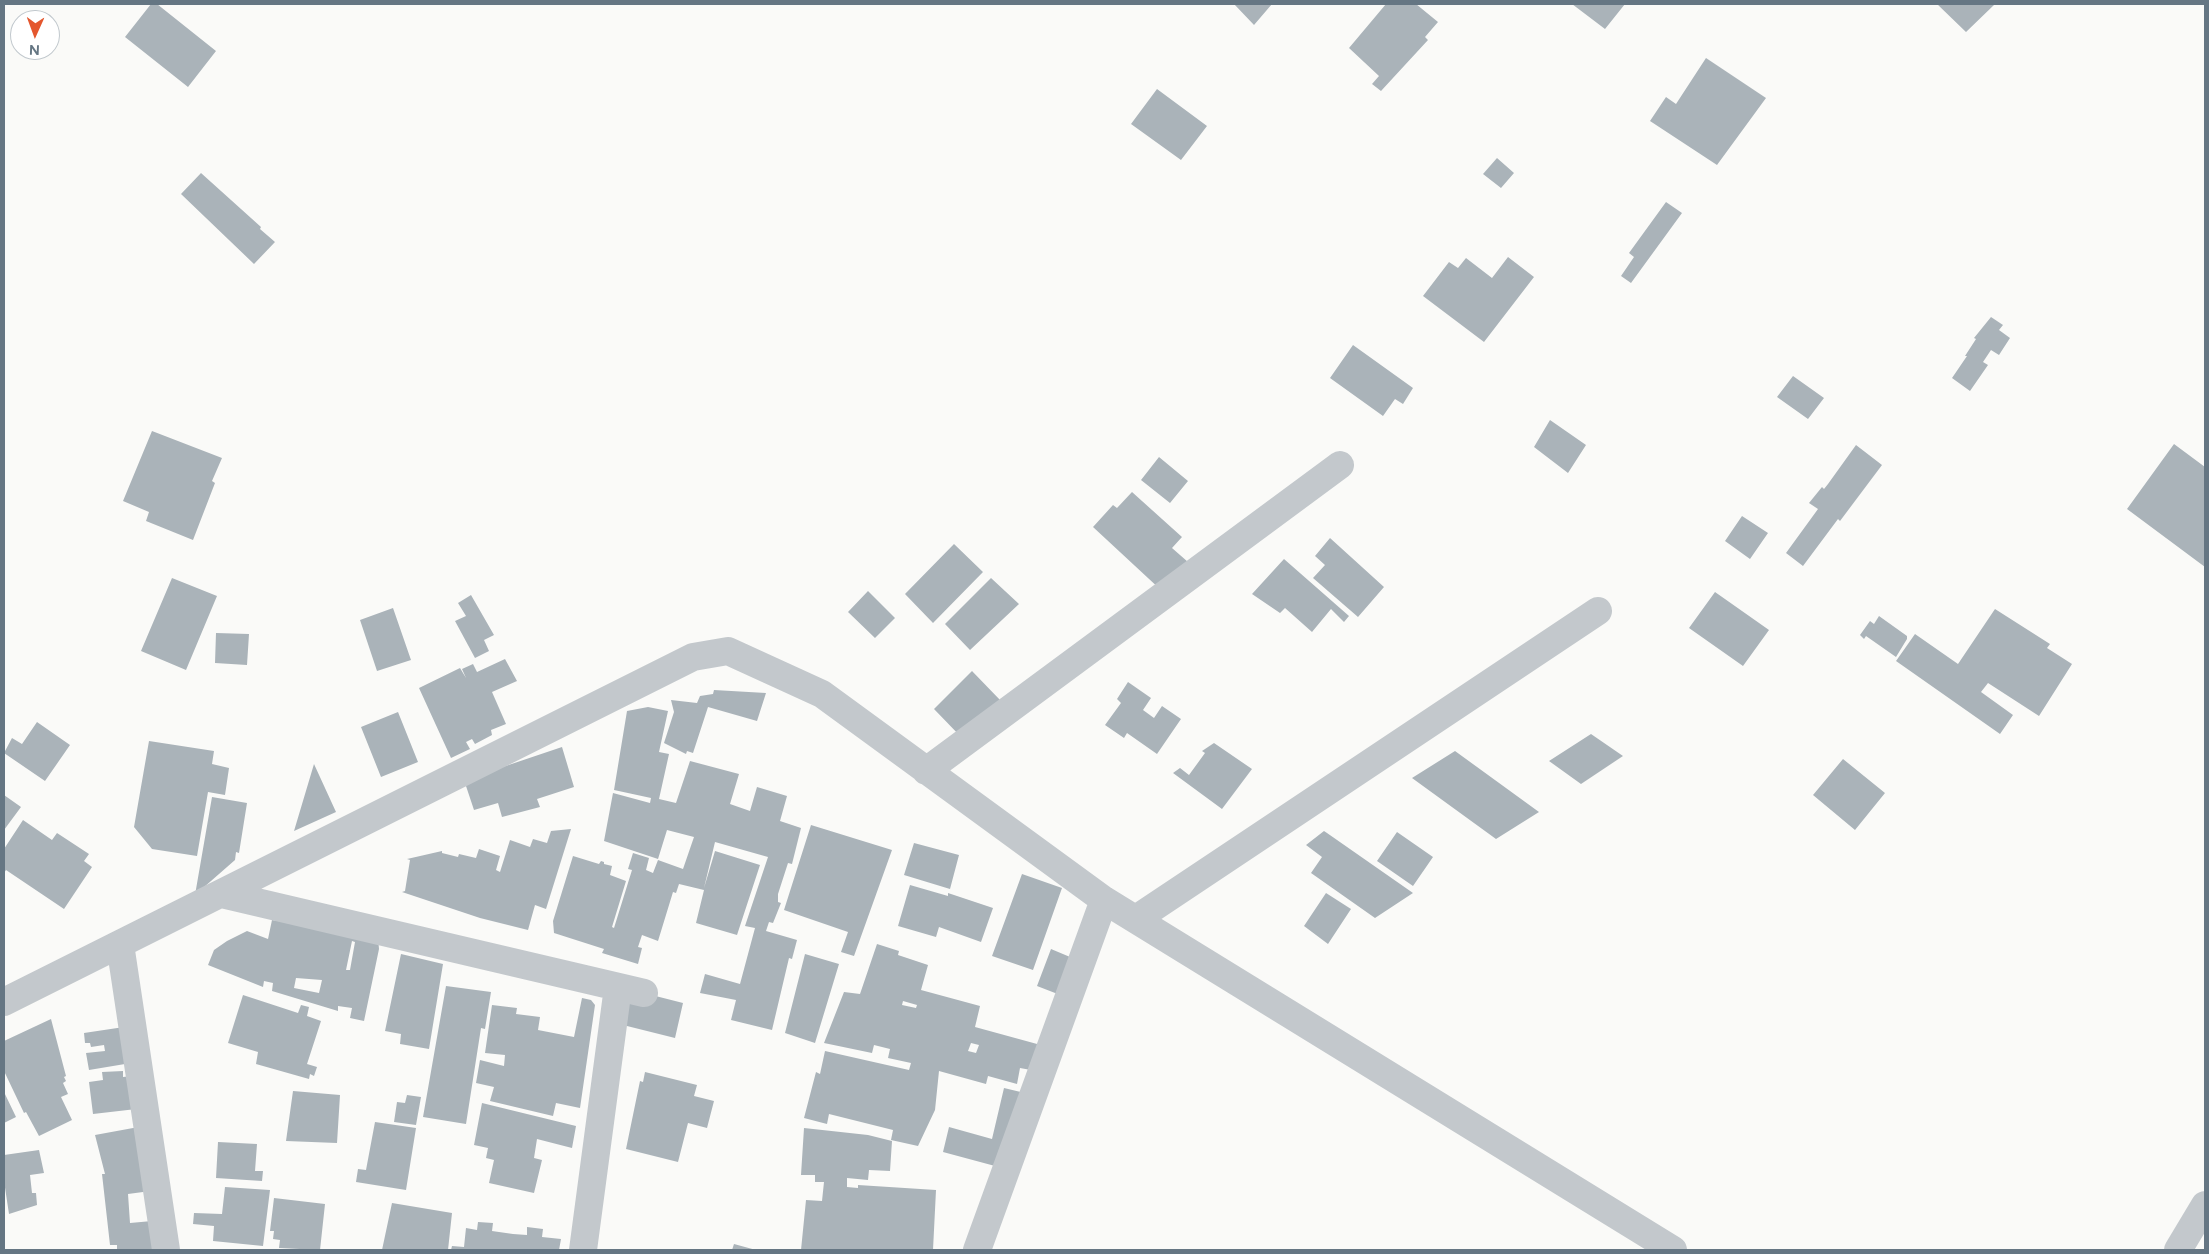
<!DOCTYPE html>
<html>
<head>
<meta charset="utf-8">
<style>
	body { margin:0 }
	#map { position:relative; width:2209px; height:1254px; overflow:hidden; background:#fafaf8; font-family:Figtree,sans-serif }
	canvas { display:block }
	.frame { position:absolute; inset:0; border:5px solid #657683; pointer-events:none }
	.north { position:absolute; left:10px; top:10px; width:50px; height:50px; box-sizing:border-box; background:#fff; border:1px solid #c1c8cd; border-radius:50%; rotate:182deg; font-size:14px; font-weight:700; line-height:20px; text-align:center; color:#657683 }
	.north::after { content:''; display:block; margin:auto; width:18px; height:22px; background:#e4572e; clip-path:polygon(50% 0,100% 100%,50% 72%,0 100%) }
</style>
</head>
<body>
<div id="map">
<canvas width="2209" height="1254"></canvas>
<div class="frame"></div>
<div class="north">N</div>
</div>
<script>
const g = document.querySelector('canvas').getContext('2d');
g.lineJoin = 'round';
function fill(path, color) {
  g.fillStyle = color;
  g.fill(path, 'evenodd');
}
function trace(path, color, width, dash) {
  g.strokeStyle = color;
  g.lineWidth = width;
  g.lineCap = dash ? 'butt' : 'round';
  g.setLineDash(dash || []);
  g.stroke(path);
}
const building = new Path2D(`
	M151,4H157L216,51L188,87L125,37Z
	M1234,4H1272L1254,25Z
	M1386,4H1416L1438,22L1425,37L1428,40L1381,91L1372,84L1379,76L1349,48Z
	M1572,4H1625L1605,29Z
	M1937,4H1993L1994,5L1966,32Z
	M1706,58L1766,98L1717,165L1650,121L1666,97L1676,104Z
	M1157,89L1207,126L1181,160L1131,124Z
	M1497,158L1514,173L1501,188L1483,174Z
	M201,173L261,227L260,229L275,242L254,264L181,194Z
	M1666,202L1682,213L1631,283L1621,276L1634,257L1629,253Z
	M1508,257L1534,277L1484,342L1423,296L1449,262L1458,268L1466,258L1492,278Z
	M1991,317L2003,325L1999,330L2010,338L1999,355L1991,350L1983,362L1988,365L1970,391L1952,378L1967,356H1965L1976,339L1974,338Z
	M1353,345L1413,388L1403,404L1395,399L1383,416L1330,378Z
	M1793,376L1824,398L1808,419L1777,397Z
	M1550,420L1586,445L1568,473L1534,447Z
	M152,431L222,458L212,481L215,483L193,540L146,521L149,512L123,501Z
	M2174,444L2205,467V567L2127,509Z
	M1856,445L1882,465L1840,521L1838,519L1803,566L1786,553L1818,509L1809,503L1822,487L1824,489L1828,484Z
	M1159,457L1188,481L1170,503L1141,480Z
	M1132,492L1182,537L1172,548L1188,562L1162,591L1093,527L1113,505L1117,508Z
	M1742,516L1768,533L1750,559L1725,541Z
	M1330,538L1384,587L1358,617L1313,578L1325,565L1315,556Z
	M954,544L983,572L933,623L905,594Z
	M1284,559L1349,616L1344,622L1331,609L1312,632L1285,608L1280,613L1252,594Z
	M172,578L217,596L186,670L141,651Z
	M991,578L1019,604L970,650L945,624Z
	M868,591L895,618L875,638L848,612Z
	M1715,592L1769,630L1743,666L1689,628Z
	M471,595L494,635L484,640L489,651L475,658L455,621L466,616L458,603Z
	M393,608L411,660L377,671L360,620Z
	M1995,609L2050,644L2047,648L2072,664L2039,716L1988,683L1981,692L2013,715L2000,734L1896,661L1915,634L1958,664Z
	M1879,616L1907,636V639L1896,657L1866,636L1864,639L1860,635L1870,621L1874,624Z
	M216,633L249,634L247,665L215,663Z
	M505,659L517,681L492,692L506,724L491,730L492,735L475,744L472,739L466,742L470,749L451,758L419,688L460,668L466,678L462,669L473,664L477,672Z
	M972,671L1001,701L963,739L934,709Z
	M1128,682L1151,698L1143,710L1154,718L1162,706L1181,719L1157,754L1127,733L1124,738L1105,725L1121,703L1117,699Z
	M714,690L766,693L757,721L708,707L693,753L687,751L686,754L664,743L674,712L671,700L697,703L700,696L713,694Z
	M648,707L668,711L659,752L669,754L659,799L676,803L690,761L739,774L730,804L750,811L757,787L787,796L780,821L801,828L792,864L788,863L778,894V902L781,903L773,923L769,922L766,931L797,940L792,959L789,958L772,1030L731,1020L736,1000L700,993L705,974L740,984L755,928L745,926L768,857L715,842L704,888L715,851L760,865L737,935L696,923L704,890L679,884L676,893L673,892L658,941L642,935L638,947L642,948L638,964L602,953L604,949L554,933L553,921L573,856L599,864L601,861L604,862V864L612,866L610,875L626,881L612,927L614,928L632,870L628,869L633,853L649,858L646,870L653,873L658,860L683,869L694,837L667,830L658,859L604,841L613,793L650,803L651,798L614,790L627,711Z
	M398,712L418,762L381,777L361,727Z
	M37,722L70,745L45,781L4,753L12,738L22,744Z
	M1591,734L1623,756L1581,784L1549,761Z
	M149,741L214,751L212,764L229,768L225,795L208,792L197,856L152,849L134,827Z
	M1214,743L1252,769L1222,809L1173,773L1180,768L1189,775L1205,753L1202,751Z
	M562,747L574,787L537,799L540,807L502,817L498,803L474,810L464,780Z
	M1455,751L1539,812L1496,839L1412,778Z
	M1843,759L1885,793L1855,830L1813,795Z
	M314,764L336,812L294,831Z
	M4,795L21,807L4,830Z
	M212,797L247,803L239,853L236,852L235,860L195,895Z
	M23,820L52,840L57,833L89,854L84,861L92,867L64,909L6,870L4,873V849Z
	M811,825L892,850L854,956L841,952L848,932L784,910Z
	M571,829L546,909L535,905L528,930L480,918L402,892L405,891L410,860L407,859L442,851V853L458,857L459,854L476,858L479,849L500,856L496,870L500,872L510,840L530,847L533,839L547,843L551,831Z
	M1324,831L1327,833L1413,893L1375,918L1311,873L1322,857L1306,845Z
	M1397,832L1433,857L1413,886L1377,861Z
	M914,843L959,855L950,889L904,875Z
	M1022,874L1062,888L1033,970L992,956Z
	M910,885L948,896V893L993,908L981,942L939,927L936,937L898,926Z
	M1326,893L1351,909L1328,944L1304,926Z
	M272,920L378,938L379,949L364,1021L350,1018L352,1008L338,1006V1011L272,991L273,983L264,981L263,987L208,965L214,950L227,941L247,931L268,939ZM352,941L355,942L350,970H346ZM296,978L322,980L319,993L294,988Z
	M877,944L899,951L898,955L928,965L921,990L980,1006L975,1027L1048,1047L1031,1070L1020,1068L1017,1084L988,1076L986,1084L939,1071L935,1110L918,1146L891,1140L893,1130L829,1114L827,1124L804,1118L816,1072L820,1074L825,1051L909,1070L911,1063L888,1058L890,1049L874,1045L872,1053L824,1043L844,992L860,994ZM903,1001L917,1005L916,1008L902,1005ZM971,1043L979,1045L976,1053L968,1051Z
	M1051,949L1082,962L1068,998L1037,986Z
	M401,954L443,964L429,1049L400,1044L401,1034L385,1031Z
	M805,954L839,964L815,1043L785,1033Z
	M446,986L491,992L485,1029L481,1028L466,1124L423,1117Z
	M628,989L683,1003L675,1038L623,1025Z
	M243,995L298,1013L301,1005L309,1007L307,1016L321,1021L307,1064L317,1067L314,1076L310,1074L309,1079L256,1064L258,1052L228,1043Z
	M582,998L591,1000L595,1005L580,1108L556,1103L553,1116L490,1101L494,1087L476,1083L480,1060L504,1066L505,1055L485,1053L492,1005L517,1008L516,1014L540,1017L538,1030L574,1037Z
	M51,1019L66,1076L64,1077L66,1081L63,1083L68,1094L61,1097L72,1120L39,1136L26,1112L24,1113L4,1071V1041Z
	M124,1027L137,1062L89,1070L86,1053L105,1051L104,1045L91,1047L90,1043H85L84,1033Z
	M123,1071V1077L142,1075L145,1108L93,1114L89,1082L103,1080L102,1072Z
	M645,1072L697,1085L694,1096L714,1101L707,1128L688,1123L678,1162L626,1149L640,1081L643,1082Z
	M1004,1088L1029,1094L995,1166L943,1152L949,1127L992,1139Z
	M293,1091L340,1095L337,1143L286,1141Z
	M4,1092L16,1117L4,1123Z
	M407,1095L421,1097L416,1125L394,1122L397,1102L405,1103Z
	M482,1103L576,1126L572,1148L537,1139L534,1158L542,1160L534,1193L489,1183L494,1160L486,1158L488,1148L474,1145Z
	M375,1122L416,1128L406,1190L356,1182L358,1169L366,1170Z
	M144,1126L158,1190L128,1194L130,1223L163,1220L166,1250H117V1245H110L102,1174H105L95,1135Z
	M804,1128L868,1135L892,1141L890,1171L869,1170L868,1180L847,1178V1187L858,1188V1185L936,1190L933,1250H801L806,1200L822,1201L824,1182H815V1175H801Z
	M218,1142L257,1144L255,1171H263L262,1181L216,1178Z
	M39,1150L44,1173L30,1175L32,1193H36L37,1205L9,1214L4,1181V1155Z
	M225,1187L270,1190L263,1246L213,1241L214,1226L193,1224L194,1213L222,1214Z
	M274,1198L325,1204L320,1250L279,1248L280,1240L273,1239L274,1231H270Z
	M392,1203L452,1213L448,1250H382Z
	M478,1222L493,1223L492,1231L513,1234L527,1235V1227L543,1229L542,1237L561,1239L559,1250H451L452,1246L464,1247L466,1228L477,1230Z
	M734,1244L756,1250H732Z`);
const minor = new Path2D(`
	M926,771L1340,465
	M222,894L644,993
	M1136,919L1598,611
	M120,944L166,1250
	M4,1002L693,657L728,651L822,694L1104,900L1673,1250
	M583,1250L618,987
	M977,1250L1104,900
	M2178,1250L2205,1205`);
fill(building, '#aab3b9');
trace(minor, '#c3c8cc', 28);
</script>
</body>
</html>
